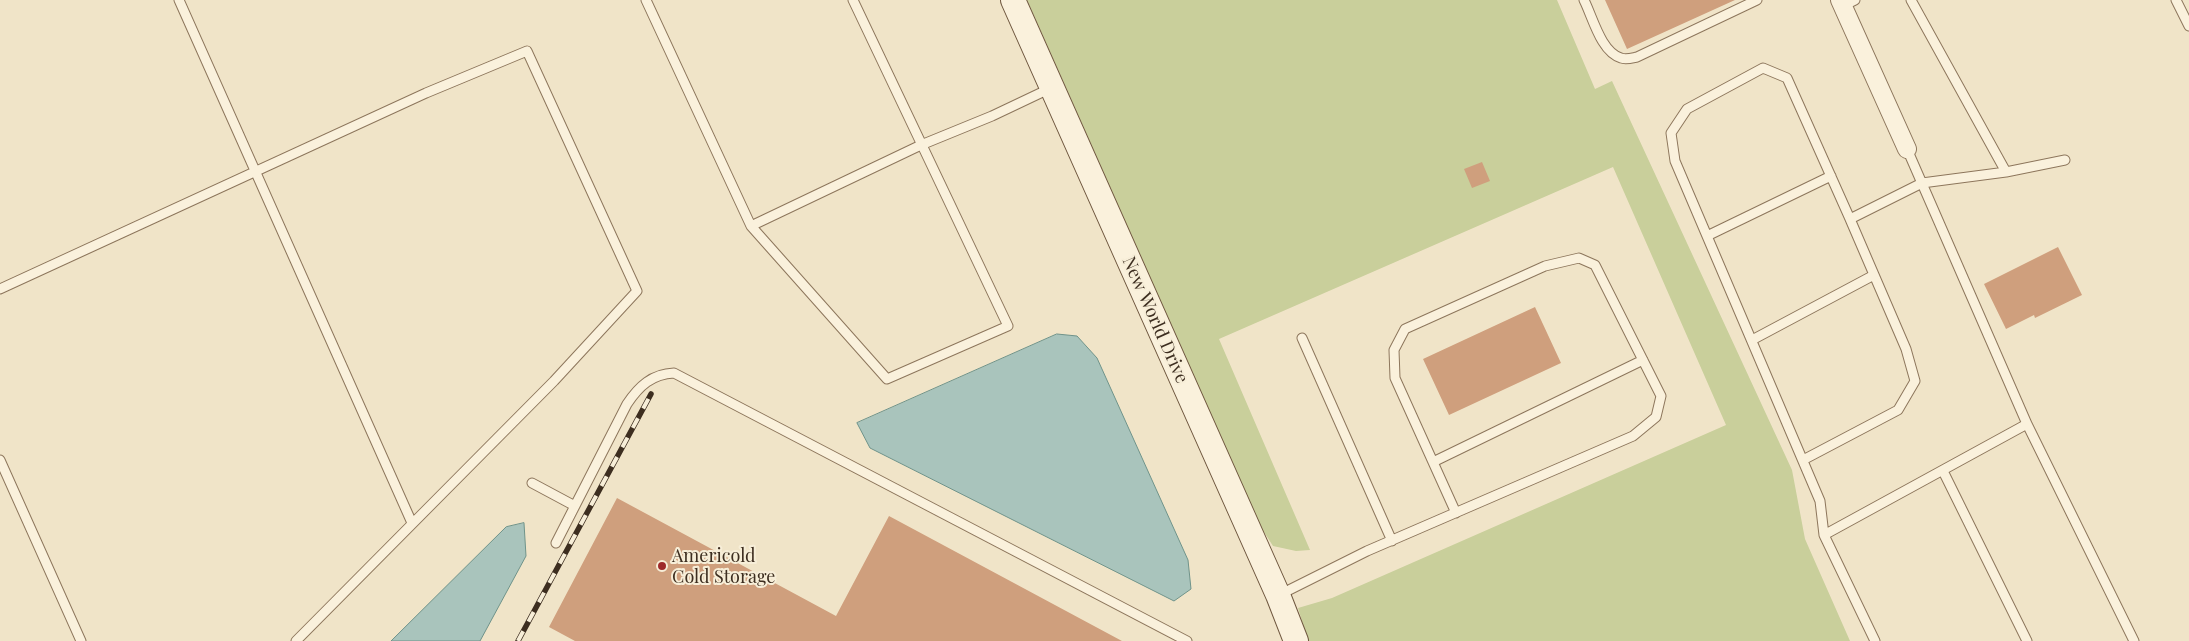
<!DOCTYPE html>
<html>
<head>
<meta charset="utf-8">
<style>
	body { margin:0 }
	canvas { display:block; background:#f0e4c8 }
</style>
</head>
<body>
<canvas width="2189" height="641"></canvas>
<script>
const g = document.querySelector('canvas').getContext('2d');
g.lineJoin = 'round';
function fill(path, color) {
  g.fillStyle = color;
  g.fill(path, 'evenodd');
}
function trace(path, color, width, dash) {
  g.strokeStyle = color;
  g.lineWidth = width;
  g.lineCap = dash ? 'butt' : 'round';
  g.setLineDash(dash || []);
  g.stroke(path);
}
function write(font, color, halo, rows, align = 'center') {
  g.font = font + ' "Playfair Display",serif';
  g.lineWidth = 4;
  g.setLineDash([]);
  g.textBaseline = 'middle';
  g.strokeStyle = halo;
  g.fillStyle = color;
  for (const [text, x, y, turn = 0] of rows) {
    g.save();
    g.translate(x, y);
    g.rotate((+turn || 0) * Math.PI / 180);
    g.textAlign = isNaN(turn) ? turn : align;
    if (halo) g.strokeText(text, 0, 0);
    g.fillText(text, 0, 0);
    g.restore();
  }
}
const green = new Path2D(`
	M1027,0H1557L1595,89L1612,81L1792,470L1805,539L1850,641H1308L1298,608L1332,598L1726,425L1613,167L1219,339L1310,550L1296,551L1273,546L1262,529Z`);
const water = new Path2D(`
	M1057,334L1077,336L1097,358L1188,560L1191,589L1174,601L870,448L857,423Z
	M524,523L526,556L480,641H391L506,527Z`);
const building = new Path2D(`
	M1605,0H1735L1627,49Z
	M1482,162L1490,181L1472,188L1464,169Z
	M2058,247L2082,295L2035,318L2034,315L2006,329L1984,284Z
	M1535,307L1561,363L1449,415L1423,359Z
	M617,498L836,616L889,516L1122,641H575L549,627Z`);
const lane = new Path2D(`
	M179,0L412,523
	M646,0L751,226L887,379L1008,326L853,0
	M1584,0C1593,18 1601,52 1621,58C1626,60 1632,58 1637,57L1757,0
	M1911,0L2006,172L2065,160
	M2176,0L2189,26
	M1843,6L1855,0
	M751,226L921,145L992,116L1051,88
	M1707,236L1831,176
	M0,289L426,93L527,51L637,291L554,381L296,641
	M1302,338L1392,541
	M1752,340L1874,275
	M2027,424L2134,641
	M0,460L81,641
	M1803,460L1898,410L1915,381L1906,349L1850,219
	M1433,462L1643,360
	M1943,471L2027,641
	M532,483L575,506
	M1824,535L1820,501L1675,161L1671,133L1687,109L1763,68L1787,78L1850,219L1922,183L2006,172
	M556,543L627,404C639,386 652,374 674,373L1187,641
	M1279,595L1367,551L1633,436L1656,417L1661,396L1595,265L1579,258L1545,266L1405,329L1394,350L1395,378L1456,513
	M1875,641L1824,535L2027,424L1907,149`);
const street = new Path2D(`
	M1840,0L1907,149`);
const secondary = new Path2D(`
	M1013,0L1278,595L1296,641`);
const rail = new Path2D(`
	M518,641L651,394`);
const markers = [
	[662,566,5,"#9e2a2b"]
];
const streetNames = [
	["New World Drive",1155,320,66]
];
const poiNames = [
	["Americold",672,556],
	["Cold Storage",672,577]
];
fill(green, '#c9cf9b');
fill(water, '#a9c4bc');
trace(water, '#6f938a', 1);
fill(building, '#cf9f7d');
trace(lane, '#8d765c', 11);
trace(street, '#8d765c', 20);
trace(secondary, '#6f573f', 26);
trace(lane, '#faf1dc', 9);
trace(street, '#faf1dc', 18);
trace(secondary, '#faf1dc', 24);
trace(rail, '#3d2e20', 5.5);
trace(rail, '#f7eed8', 4, [11]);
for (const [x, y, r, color] of markers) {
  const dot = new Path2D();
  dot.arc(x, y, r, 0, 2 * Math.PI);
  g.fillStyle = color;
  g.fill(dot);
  trace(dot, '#f7eed8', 2);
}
write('18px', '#3d2e20', '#f7eed8', streetNames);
write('18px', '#3d2e20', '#f7eed8', poiNames, 'left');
</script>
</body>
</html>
